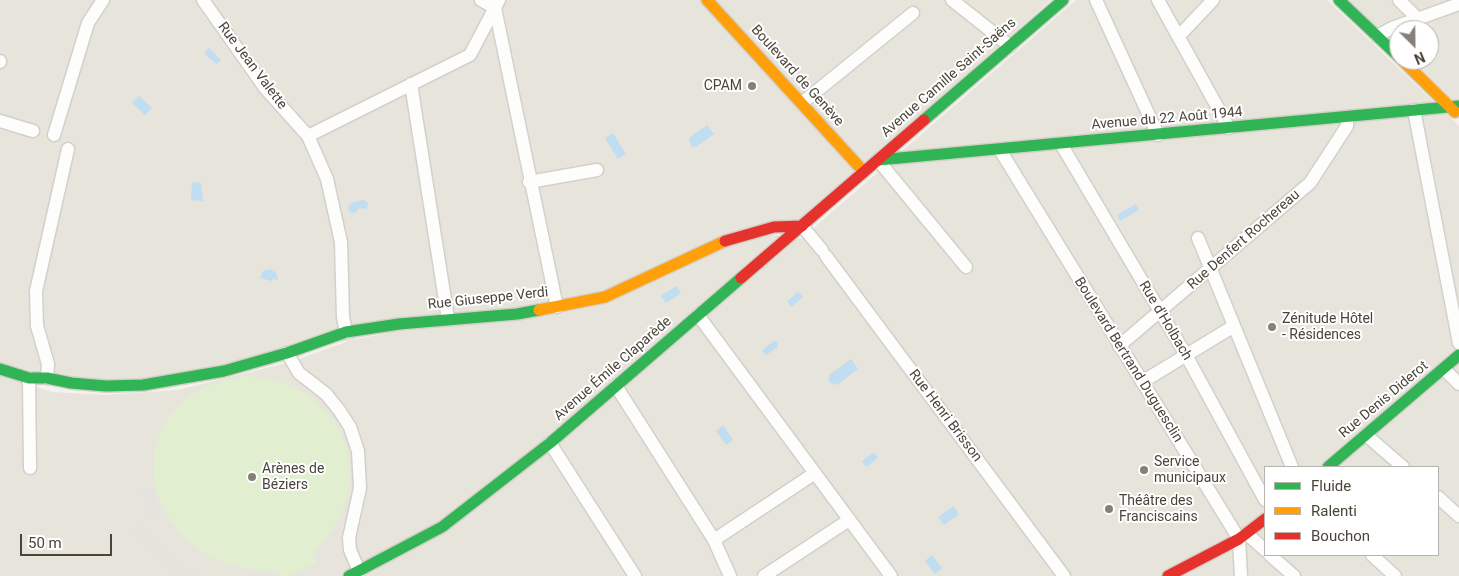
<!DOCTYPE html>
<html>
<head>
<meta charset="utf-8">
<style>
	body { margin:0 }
	#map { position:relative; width:1459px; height:576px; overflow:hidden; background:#f4f2ee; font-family:Roboto,sans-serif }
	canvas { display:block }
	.legend { position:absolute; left:1264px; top:466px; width:175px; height:90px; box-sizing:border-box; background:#fff; border:1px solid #b7b4b0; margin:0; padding:6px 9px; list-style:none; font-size:15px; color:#4b4439 }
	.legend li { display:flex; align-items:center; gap:10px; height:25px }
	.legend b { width:25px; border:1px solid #b7b4b0 }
	.north { position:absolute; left:1389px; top:20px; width:50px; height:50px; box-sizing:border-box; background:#fff; border:1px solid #b7b4b0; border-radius:50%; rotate:157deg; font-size:14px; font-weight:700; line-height:20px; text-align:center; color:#4b4439 }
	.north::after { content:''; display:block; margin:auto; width:18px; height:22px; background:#868178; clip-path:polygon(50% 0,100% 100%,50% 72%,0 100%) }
	.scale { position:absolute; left:20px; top:534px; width:92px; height:22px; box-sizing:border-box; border:2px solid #4b4439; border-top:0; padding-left:6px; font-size:15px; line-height:18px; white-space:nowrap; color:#4b4439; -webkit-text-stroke:4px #fff; paint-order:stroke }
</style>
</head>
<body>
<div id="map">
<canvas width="1459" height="576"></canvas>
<ul class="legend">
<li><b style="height:6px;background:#30b455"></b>Fluide</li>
<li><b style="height:6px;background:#ff9f0a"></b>Ralenti</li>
<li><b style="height:6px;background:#e5322d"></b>Bouchon</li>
</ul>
<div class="north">N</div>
<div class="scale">50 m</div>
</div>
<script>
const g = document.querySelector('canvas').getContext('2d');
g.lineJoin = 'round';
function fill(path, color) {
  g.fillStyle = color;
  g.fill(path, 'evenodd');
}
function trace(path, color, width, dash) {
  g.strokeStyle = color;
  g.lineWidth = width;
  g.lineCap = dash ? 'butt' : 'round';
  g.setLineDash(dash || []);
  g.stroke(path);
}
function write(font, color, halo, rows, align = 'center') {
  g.font = font + ' Roboto,sans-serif';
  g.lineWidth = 4;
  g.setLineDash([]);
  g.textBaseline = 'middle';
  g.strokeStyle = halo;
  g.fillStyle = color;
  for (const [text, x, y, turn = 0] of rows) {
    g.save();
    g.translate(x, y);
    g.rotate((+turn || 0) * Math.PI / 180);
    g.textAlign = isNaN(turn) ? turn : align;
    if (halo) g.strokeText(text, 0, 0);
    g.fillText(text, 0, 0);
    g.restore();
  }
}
const residential = new Path2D(`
	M0,0H1051L802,219L600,293L140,380L78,381L0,363Z
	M1076,0H1327L1459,126V576H0V375L52,392L104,395L178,390L291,362L365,335L529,318L732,244L769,234L801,239ZM1265,467H1438V555H1265Z
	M1349,0H1459V105L1412,60H1429V30H1399V48Z`);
const education = new Path2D(`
	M965,0H1040L1003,32Z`);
const green = new Path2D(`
	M244,376C344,378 388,486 312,553L317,562L289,576H280L277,571C142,576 99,400 244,376Z`);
const parking = new Path2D(`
	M154,488L160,512L149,517L140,491Z
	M143,523L168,554L197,576H179L159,558L142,537L139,539L133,531Z`);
const water = new Path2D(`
	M209,48L221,60L216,64L204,53Z
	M139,96L152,108L145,115L132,103Z
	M707,125L714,134L696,147L691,146L689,138Z
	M613,133L626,154L618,159L605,138Z
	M192,182L201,183L203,201L191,200Z
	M364,200L368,203L367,209L360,208L354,213L349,212L348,207L353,202Z
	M1136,204L1139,210L1120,221L1117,215Z
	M270,269L276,273L278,280L272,279V281L260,278L263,271Z
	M676,286L681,293L666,303L661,296Z
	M798,292L803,297L791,307L787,301Z
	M774,341L777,342L778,347L766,355L762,350Z
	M851,359L858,369L837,385L835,383L832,385L828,379L830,377L829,375Z
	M723,425L733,440L726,445L716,431Z
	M874,452L878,458L866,467L862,461Z
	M954,506L959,514L944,525L938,517Z
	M932,555L942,568L935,574L925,561Z`);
const street = new Path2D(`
	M203,0L265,88L308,136L327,179L341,242L343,317L346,332
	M481,0L495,8L557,307
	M952,0L1010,46
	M1096,0L1158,135
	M1158,0L1229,128
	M1399,0L1417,18
	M1179,36L1213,0
	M1377,36L1392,28L1459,4
	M0,62V61
	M411,84L448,319
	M802,103L913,13
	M1414,110L1459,343
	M0,121L33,131
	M54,135L88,23L103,0
	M308,136L470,55L499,0
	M1061,144L1186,355L1265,500
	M1000,150L1239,539L1241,576
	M878,160L966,267
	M529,182L597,170
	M802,226L822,250
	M1198,238L1292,467
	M826,256L1064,576
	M698,315L891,576
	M1119,346L1310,183L1347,126V117
	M287,353L299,373L326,394L339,410L350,427L358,451L360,488L349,538L350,550L359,571
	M1444,369L1459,384
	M29,378L30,468
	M47,378L48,364L37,326L36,291L68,149
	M1142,382L1234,326
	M616,386L714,540L730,576
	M1366,435L1403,467
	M550,443L635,576
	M1438,497L1459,516
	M1247,534L1265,550
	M714,540L815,473
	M1270,555L1294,576
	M1372,555L1395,576
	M764,576L849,520`);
const fast = new Path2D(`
	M1339,0L1399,57
	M924,120L1063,0
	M878,160L1459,106
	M0,369L29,378H47L71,383L106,386L143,385L224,371L287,353L346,332L399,324L517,314L539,310
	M1328,467L1459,355
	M349,576L442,527L550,443L741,278`);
const slow = new Path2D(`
	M707,0L864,172
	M1402,60L1455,112
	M539,310L605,297L725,241`);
const jam = new Path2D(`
	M725,241L774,227L802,226
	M741,278L924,120
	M1168,576L1239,539L1265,519`);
const markers = [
	[752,86,5,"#868178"],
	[1272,327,5,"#868178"],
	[1144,470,5,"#868178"],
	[252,477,5,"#868178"],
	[1109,509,5,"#868178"]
];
const streetNames = [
	["Rue Jean Valette",252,66,53],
	["Boulevard de Genève",797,76,48],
	["Avenue Camille Saint-Saëns",949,78,-41],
	["Avenue du 22 Août 1944",1167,119,-5],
	["Rue Denfert Rochereau",1244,240,-41],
	["Rue Giuseppe Verdi",488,299,-6],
	["Rue d'Holbach",1165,321,59],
	["Boulevard Bertrand Duguesclin",1128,360,58],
	["Avenue Émile Claparède",613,369,-41],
	["Rue Denis Diderot",1384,400,-40],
	["Rue Henri Brisson",945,416,53]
];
const poiNames = [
	["CPAM",742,86,"right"],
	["Zénitude Hôtel",1282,319],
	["- Résidences",1282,335],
	["Service",1154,462],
	["municipaux",1154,478],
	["Arènes de",262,469],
	["Béziers",262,485],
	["Théâtre des",1119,501],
	["Franciscains",1119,517]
];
fill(residential, '#e7e4dc');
fill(education, '#eae5da');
fill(green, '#e1eecf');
fill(parking, '#e6e3df');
fill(water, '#c0ddf1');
trace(street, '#d2d0cb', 15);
trace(fast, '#d3cfc5', 14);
trace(slow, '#d3cfc5', 14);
trace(jam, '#d3cfc5', 14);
trace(street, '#fdfdfc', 12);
trace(fast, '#30b455', 11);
trace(slow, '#ff9f0a', 11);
trace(jam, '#e5322d', 11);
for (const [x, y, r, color] of markers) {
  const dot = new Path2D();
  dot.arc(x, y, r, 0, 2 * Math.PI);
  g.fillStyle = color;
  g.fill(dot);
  trace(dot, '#fff', 2);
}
write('14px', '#4b4439', '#fff', streetNames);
write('14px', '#4b4439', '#fff', poiNames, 'left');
</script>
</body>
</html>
